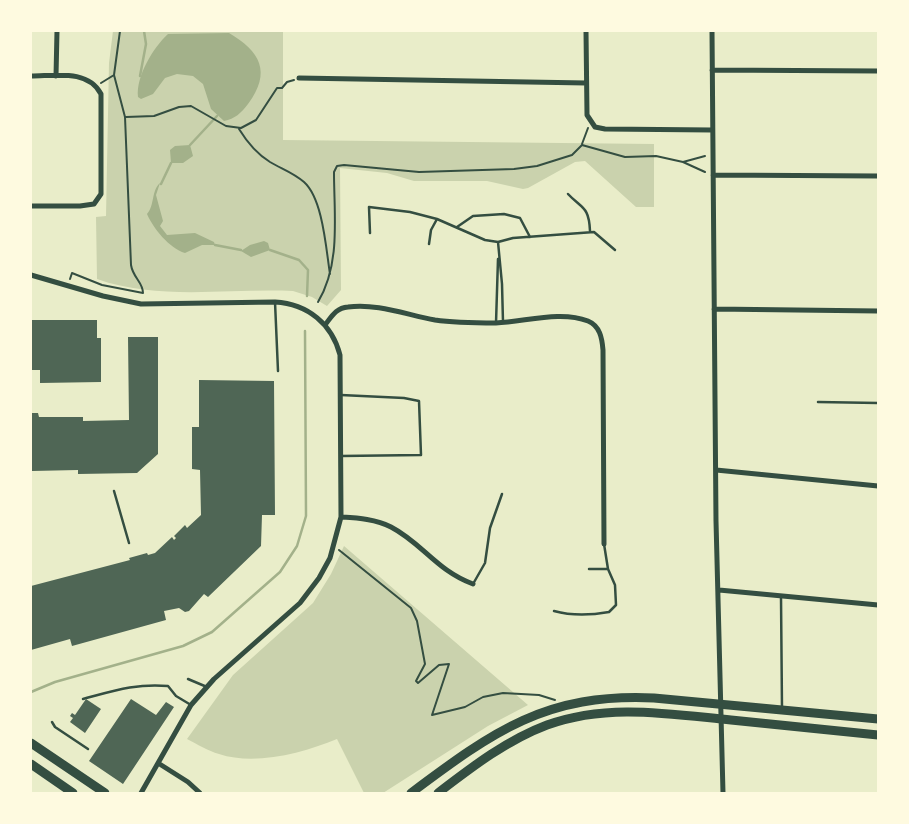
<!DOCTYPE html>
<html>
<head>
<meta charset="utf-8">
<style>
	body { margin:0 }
	#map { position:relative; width:909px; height:824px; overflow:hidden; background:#e9edc9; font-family:Roboto,sans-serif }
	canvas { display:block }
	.frame { position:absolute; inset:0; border:32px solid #fefae0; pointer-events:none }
</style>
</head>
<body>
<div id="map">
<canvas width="909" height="824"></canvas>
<div class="frame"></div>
</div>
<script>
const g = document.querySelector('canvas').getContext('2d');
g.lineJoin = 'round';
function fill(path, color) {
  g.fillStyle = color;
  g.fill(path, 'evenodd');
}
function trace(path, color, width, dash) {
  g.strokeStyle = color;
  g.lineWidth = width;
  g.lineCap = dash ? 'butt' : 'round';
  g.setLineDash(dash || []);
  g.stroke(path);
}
const green = new Path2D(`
	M113,31H283V140L654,144V207H636L585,161L575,162L528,188L523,189L487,181H414L387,173L340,168L341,290L327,306L312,297L293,291C228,288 159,301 97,279L96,217L106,216L109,63Z
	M344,546L528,705L488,726L383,793H364L337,739C303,753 255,766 219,754C208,751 197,744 187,739L233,675L313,603L331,574Z`);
const water = new Path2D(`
	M229,33C260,51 272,72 248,104C241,113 235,119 224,121L211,109L203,84L193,76L177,74L165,78L153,94L141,99L138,97C136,76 153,48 168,34Z
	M190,145L193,156L183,163H171L170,150L175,146Z
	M160,183L156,195L163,221L160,226L167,235L195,233L214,242L215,245H202L185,253C169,248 153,228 147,214C155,205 151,191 160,183Z
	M264,241L268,243L270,250L251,257L241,251L250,245Z`);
const stream = new Path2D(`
	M140,76L146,44L144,31
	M190,145L217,116
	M161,184L171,163
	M215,245L241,250
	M270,250L299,260L308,270L307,296
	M31,692L55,682L183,646L212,632L280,572L297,546L306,516L305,331`);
const building = new Path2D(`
	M31,320H97V338H101V382L40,383V370H31Z
	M128,337H158V454L137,473L78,474V470L32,471L31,413H38L39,417H83V421L129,420Z
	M199,380L274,381L275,515H262L261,546L208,597L204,594L189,611L185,612L179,608L164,611L166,620L72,646L70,639L31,650V586L130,560L129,558L147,553L148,555L155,553L172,537L174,540L176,538L174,536L185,525L187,528L201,515L200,470L192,469V427H199Z
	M86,699L101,709L85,733L70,722L73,718L70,716L72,713L75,715Z
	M131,699L156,715L166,702L174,707L123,784L89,761Z`);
const path = new Path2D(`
	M101,83L114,75
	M126,117L154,116L179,107L191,106L226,126L241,128L256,120L277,88H282L287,82L294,80
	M239,129C247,142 257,154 270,162C282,169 294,173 304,182C323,199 326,249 330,274
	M582,144L588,128
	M683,162L705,156
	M70,279L72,273L102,285L143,293C143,282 133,278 131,265L125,117L114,75L120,31
	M318,302C341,264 334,216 334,172L337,166L344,165L419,172L514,169L537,166L572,155L582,145L625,157L656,156L683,162L705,172
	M339,550L411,608L417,621L425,664L416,681L418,683L439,665L449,664L432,715L465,707L483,697L503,693L539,695L555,700`);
const service = new Path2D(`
	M568,194C582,209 589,206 590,231
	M457,227L473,216L504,214L520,218L530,237
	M370,233L369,207L410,212L437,219L485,240L498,242L513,238L594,232L615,250
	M498,242L502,284L503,322
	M429,244L431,230L437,219
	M275,302L278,371
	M496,323L498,259
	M341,395L404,398L419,401L421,455L341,456
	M818,402L878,403
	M114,491L129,543
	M589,569H608
	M473,584L485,563L490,528L502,494
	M781,597L782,709
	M554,611C572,616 592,615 609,612L616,605L615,585L608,569L604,544
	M188,679L207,687
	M83,699C113,691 137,683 168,686L176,696L191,705
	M52,722L55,727L88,749`);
const minor = new Path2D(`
	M586,31L587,115L595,127L605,129L712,130
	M712,31L716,521L723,793
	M712,70L878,71
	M31,76C55,76 88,69 101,94V194L94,204L80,206H31
	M56,76L57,31
	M299,78L586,83
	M713,175L878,176
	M31,275L103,296L141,304L275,302C308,304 332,324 340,355L341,517L330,558L319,578L300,603L214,679L191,705L141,793
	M714,309L878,311
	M325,325C332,316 336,308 348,307C377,303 407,315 435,320C455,323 476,323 496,323C525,322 560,310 588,321C600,326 602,338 603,350L604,544
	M716,470L878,486
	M341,517C357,518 376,519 391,527C422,543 437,571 473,584
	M719,590L878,605
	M158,763L188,782L200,793`);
const primary = new Path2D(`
	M31,743L105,793
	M31,764L73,793
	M411,793C494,731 546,693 654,698L878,719
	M438,793C472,767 507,740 547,725C607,703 670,714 731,720C780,725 829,730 878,735`);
fill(green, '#cad2ad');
fill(water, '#a3b18a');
trace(stream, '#a3b18a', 2.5);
fill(building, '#4f6655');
trace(path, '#344e41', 2);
trace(service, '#344e41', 2.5);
trace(minor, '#344e41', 5);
trace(primary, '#344e41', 9);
</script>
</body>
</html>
